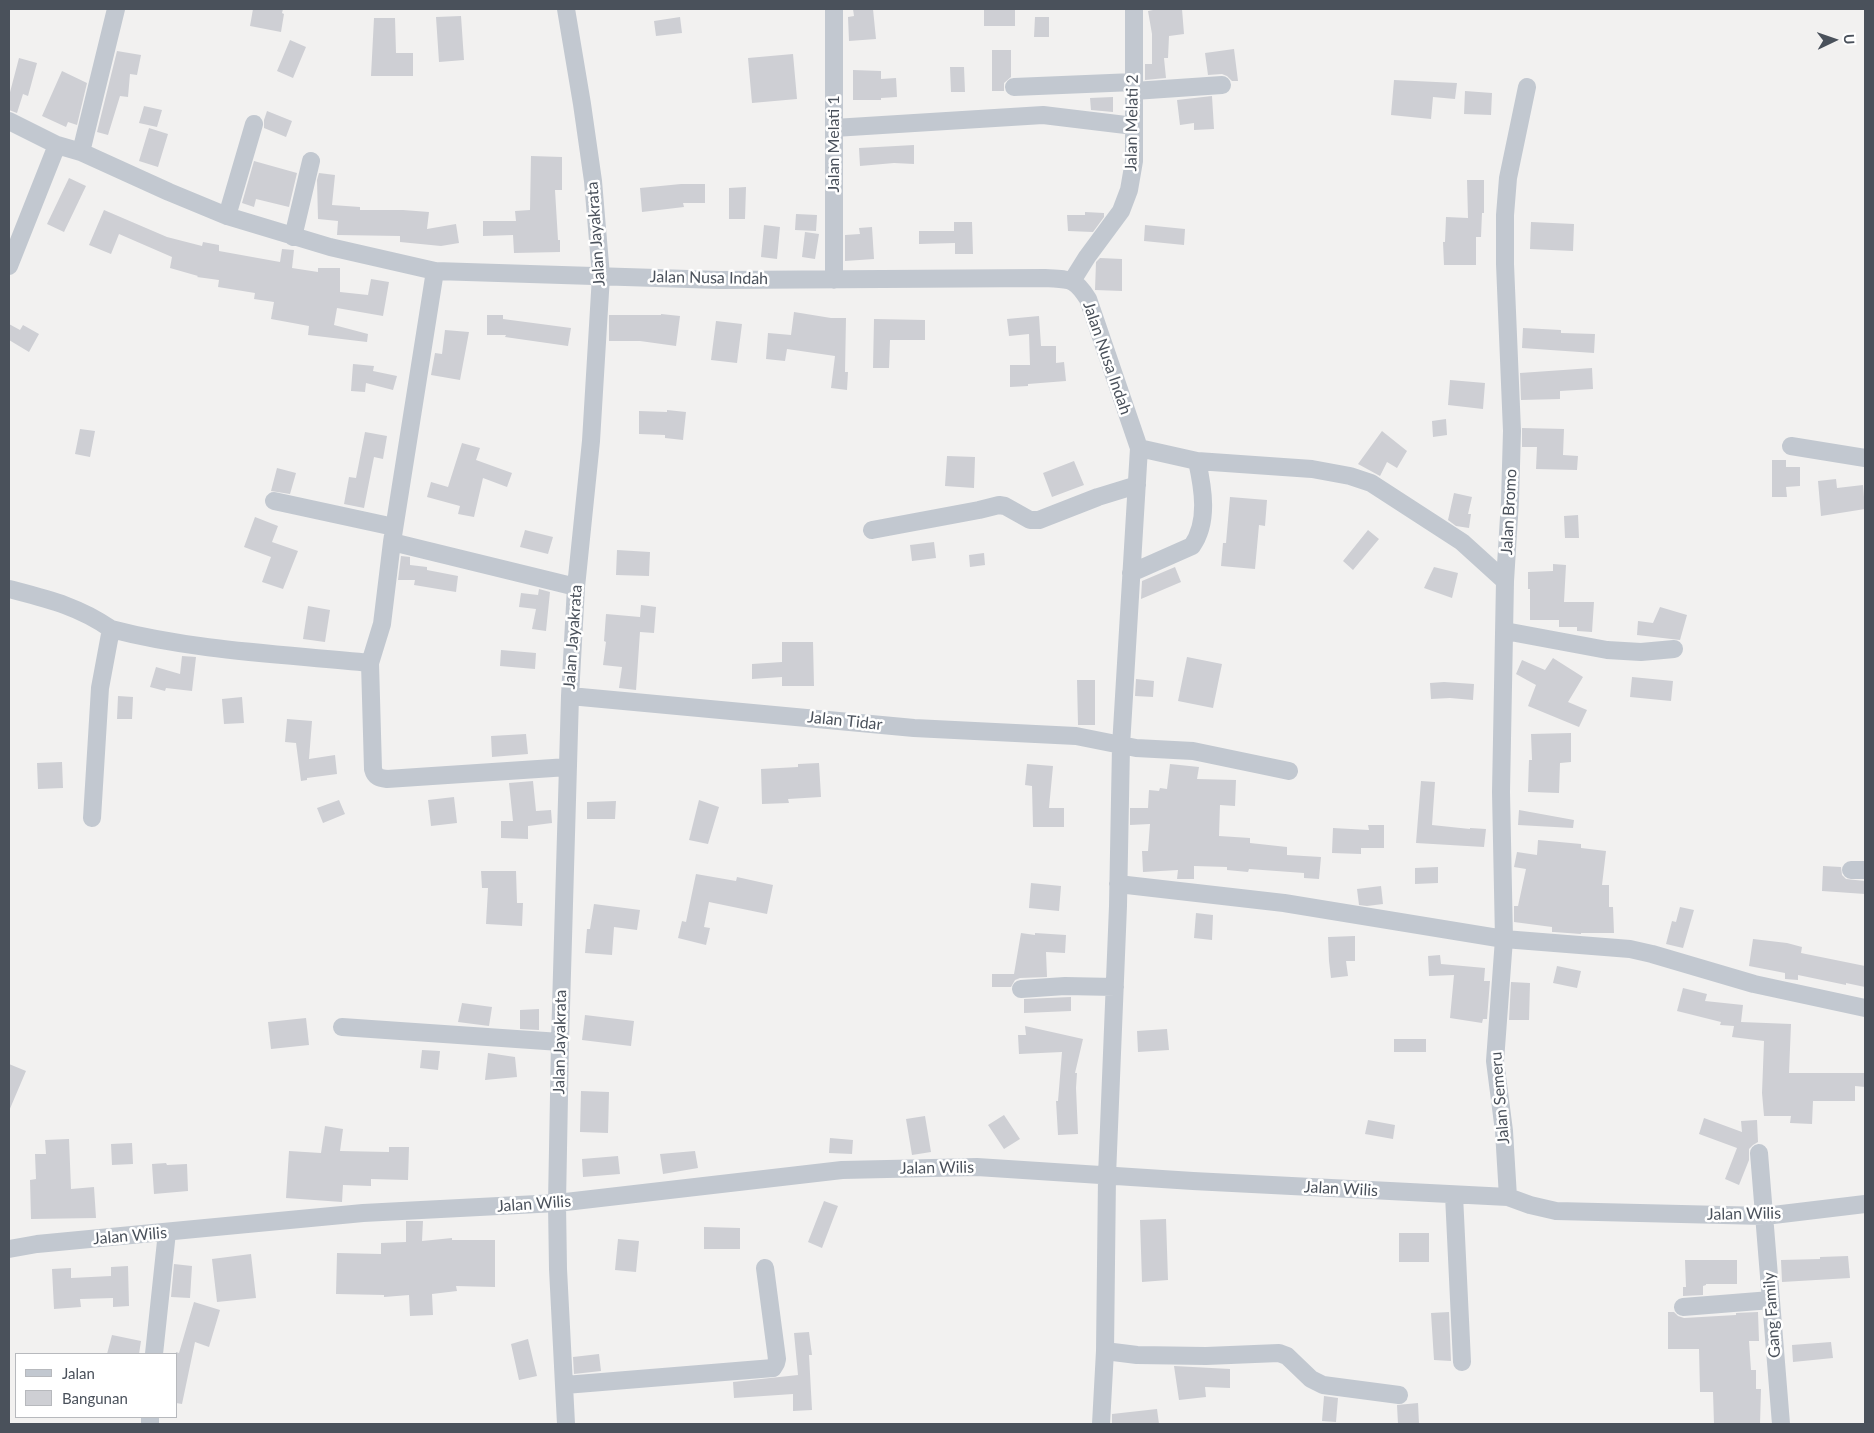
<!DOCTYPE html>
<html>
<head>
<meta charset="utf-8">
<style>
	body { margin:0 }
	#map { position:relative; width:1874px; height:1433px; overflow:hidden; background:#f2f1f0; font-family:Lato,sans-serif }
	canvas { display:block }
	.frame { position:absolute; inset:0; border:10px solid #4a515b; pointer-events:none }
	.legend { position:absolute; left:15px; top:1353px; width:162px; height:65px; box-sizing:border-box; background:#fff; border:1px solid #b7b9bd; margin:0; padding:6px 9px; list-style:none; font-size:15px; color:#4a515b }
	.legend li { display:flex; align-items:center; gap:10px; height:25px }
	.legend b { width:25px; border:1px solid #b7b9bd }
	.north { position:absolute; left:1809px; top:15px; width:50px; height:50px; -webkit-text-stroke:4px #fff; paint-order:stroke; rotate:87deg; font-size:14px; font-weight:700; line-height:20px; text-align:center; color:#4a515b }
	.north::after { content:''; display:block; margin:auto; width:18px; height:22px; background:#4a515b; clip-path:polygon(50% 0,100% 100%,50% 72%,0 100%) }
</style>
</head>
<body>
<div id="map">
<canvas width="1874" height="1433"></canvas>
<div class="frame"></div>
<ul class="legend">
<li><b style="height:6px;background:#c2c8d0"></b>Jalan</li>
<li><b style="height:14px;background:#cecfd4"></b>Bangunan</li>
</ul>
<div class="north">U</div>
</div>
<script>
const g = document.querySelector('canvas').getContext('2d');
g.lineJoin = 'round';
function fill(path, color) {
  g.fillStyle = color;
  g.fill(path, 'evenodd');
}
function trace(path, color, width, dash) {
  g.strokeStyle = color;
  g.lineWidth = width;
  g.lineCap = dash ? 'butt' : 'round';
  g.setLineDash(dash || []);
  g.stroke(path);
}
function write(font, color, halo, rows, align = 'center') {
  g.font = font + ' Lato,sans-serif';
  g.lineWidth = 5;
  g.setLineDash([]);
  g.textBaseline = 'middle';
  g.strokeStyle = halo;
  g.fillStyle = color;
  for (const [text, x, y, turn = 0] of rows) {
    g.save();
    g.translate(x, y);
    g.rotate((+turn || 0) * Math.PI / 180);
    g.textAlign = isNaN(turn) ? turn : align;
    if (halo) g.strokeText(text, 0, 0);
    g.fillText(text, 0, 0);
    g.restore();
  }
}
const building = new Path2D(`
	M253,9H283L282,13L284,14L281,32L250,26Z
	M853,9H873L876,39L849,41L848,17L854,16Z
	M984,9H1015V26H984Z
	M1158,9H1182L1184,34L1169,36L1168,58H1164L1166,78L1145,80V64H1152V34L1148,11Z
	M461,16L464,60L439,62L436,17Z
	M680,17L682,33L656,36L654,21Z
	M1035,17H1049V37H1034Z
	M374,18H395L396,53H413V76H371Z
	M290,40L306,47L293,78L277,71Z
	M1234,49L1238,81H1232L1227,76L1222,74L1208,75L1205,53Z
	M992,50H1011V77L1004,83V91H992Z
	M117,51L141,55L137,75L130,74L128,97L120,96L108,135L97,132Z
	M793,54L797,99L752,103L748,58Z
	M19,58L37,63L28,96L23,94L17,113L9,110V96Z
	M950,67H964L965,92H951Z
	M853,70L881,71V79L896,78L897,97L881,98V100H853Z
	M62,71L87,83L77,125L68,122L66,127L42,116Z
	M1394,80L1457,83L1455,99L1433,97L1431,119L1391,115Z
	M1465,91L1492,93L1491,115L1464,114Z
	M1212,96L1214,129L1194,130V123L1180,125L1177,100Z
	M1113,97V112L1091,110L1090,98Z
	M144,106L162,110L157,127L139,123Z
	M267,111L292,121L286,137L264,128V120Z
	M149,128L168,134L158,167L139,161Z
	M914,145V164L894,163L860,166L859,148Z
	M531,156L562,157V190H555L558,240H560V252L514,253L513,235L483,236V221H516L515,211L530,210Z
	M254,161L297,173L289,207L256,199L254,207L242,203Z
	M319,173L335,175L332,205L360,207V210H403L429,212L427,229L456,224L459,243L441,246L400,242V236L337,235L338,221L318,219L317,180Z
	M69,178L86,186L64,232L47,224Z
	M1467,180H1484V213H1482L1481,237H1476V265H1444L1443,242H1445L1446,217L1468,218Z
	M681,184H705V203H683L684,207L642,212L640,188Z
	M746,187L745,219H729V188Z
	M104,210L167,237L202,246L203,242L219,245V251L280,262L282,249L294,250L292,268L318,272V268H340V292L368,295L371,279L389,282L383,316L337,308L334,325L368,334L367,342L308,335L309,326L271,319L274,302L254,299L255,293L218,287L219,280L197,277L198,276L170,268L172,257L119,234L111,254L89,245Z
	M1085,212L1104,213V217L1093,232L1068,231L1067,215H1085Z
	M796,214L817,215L816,231L795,230Z
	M954,222H972L973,254H955V243L919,244V231H954Z
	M1531,222L1574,224L1573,251L1530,249Z
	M764,225L780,227L777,259L761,257Z
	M1145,225L1185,229L1184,245L1144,241Z
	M872,227L874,259L845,261V235L860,234L859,228Z
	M805,232L819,234L815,259L802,257Z
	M1100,258L1122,259V291L1095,290L1096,262Z
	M794,312L831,318H846L845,372H848L847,390L831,388L835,356L787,349L785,361L766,359L768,333L791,335Z
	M661,314L680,316L676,346L640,341H609V315H661Z
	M487,315H503V319L571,328L568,346L505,337L506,335H487Z
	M1039,316L1041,346H1056V363L1064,362L1066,381L1028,384V386L1010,387V365H1030L1029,334L1009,336L1007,319Z
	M874,319L925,320V340H890L889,368H873Z
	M716,321L742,324L737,363L711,360Z
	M9,324L20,330L23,325L39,334L29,352L9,340Z
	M1523,328L1561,330V333L1595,334L1594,353L1522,348Z
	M445,330L469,332L460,380L431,375L435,353L442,354Z
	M353,364L374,366L373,371L397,376L393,390L366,383L365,392L351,391Z
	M1592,368L1593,389L1560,391V399L1521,400L1520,373Z
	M1450,380L1485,383L1483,409L1448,405Z
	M667,410L686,412L683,440L665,438V435L639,434V411L667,412Z
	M1446,419L1447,435L1433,437L1432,421Z
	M1522,428L1564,429L1563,455L1578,456L1577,470L1536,469L1537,447H1522Z
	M80,429L95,431L90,457L75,454Z
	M1382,431L1407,451L1397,468L1387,462L1380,476L1358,464Z
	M365,432L387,436L383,459L374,457L364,508L344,504L349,477L356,478Z
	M462,443L480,448L476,460L512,473L507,487L483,478L474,517L458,514L460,506L427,497L431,482L448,487Z
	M947,456L975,457L974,488L945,486Z
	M1772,460H1786V467H1800V486L1786,487L1787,497H1772Z
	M1074,461L1084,485L1052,497L1043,473Z
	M277,468L296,473L290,494L271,491Z
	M1836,479L1837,488L1863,485L1865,509L1821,516L1818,481Z
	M1454,493L1472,497L1468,514H1471L1469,528L1456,526L1448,520Z
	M1230,497L1267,500L1265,526L1259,525L1255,569L1221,566L1223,543H1226Z
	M1578,515L1579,538H1565L1564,516Z
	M255,517L278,526L272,542L298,551L283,589L262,582L271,557L244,547Z
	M525,530L553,537L548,554L520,547Z
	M1368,530L1379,539L1353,570L1343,561Z
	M934,542L936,558L912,561L910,545Z
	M617,550L650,552L649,576L616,575Z
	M984,553L985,565L970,567L969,555Z
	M401,556L410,557V565L427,567V570L458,576L456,592L414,585L415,580H398Z
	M1553,564L1566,565L1564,602H1594L1592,632L1577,631V627H1559V620H1530V589H1528V572L1553,571Z
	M1175,567L1181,582L1141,599L1142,581Z
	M1434,567L1458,573L1452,598L1424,588Z
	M539,589L550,592L546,631L532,629L536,609L519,607L521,593L538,595Z
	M641,605L656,607L654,633L640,632L636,690L619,688L622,667L603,665L606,642L604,641L606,614L640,617Z
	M308,606L330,610L325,642L303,639Z
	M1660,607L1687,615L1680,640L1637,635L1638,621L1653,623Z
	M782,642H813L814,686H782V677L752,679V664L782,662Z
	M501,650L536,653L535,669L500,666Z
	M182,656L196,657L192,691L166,688L165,691L150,687L156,667L180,674Z
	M1187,657L1222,664L1213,708L1178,701Z
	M1553,658L1583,677L1568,702L1587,710L1579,727L1528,706L1536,685L1516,674L1522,660L1545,670Z
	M1632,677L1673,681L1671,701L1630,697Z
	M1136,679L1154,681L1153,697L1135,696Z
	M1077,680H1095V725H1078Z
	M1444,682L1474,684L1473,700L1450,698L1431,699L1430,683Z
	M118,696L133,697L132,719H117Z
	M242,697L244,723L224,724L222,699Z
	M287,719L312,721L309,759L335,755L337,774L307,778V780L301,781L296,743L285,742Z
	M1571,733V762L1560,763L1559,793L1528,792L1529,760H1532L1531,734Z
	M526,734L528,754L492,757L491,736Z
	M62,762L63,788L38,789L37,763Z
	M819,763L821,797L788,799L789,803L762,804L761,769L798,767V764Z
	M1027,764L1053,766L1049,808H1064V827H1033L1032,786L1025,785Z
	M1170,764L1199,767L1197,779L1236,780L1235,806L1220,805L1219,836L1250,838V843L1287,847V855L1321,857L1319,879L1304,878V873L1249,869L1248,872L1227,870V867L1194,866V879H1177L1178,870L1143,872L1142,851H1148L1150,824L1130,825V808H1148L1149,790L1159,791L1160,788L1167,789Z
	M533,781L536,811L551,810L552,823L528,826V839L501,838V821H513L509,783Z
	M1421,781L1435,782L1432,825L1470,829V828L1486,829L1484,847L1416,843Z
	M454,797L457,823L431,826L428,800Z
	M339,800L345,814L323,823L317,808Z
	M699,800L719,807L708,844L689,840Z
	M616,801L615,819H587V802Z
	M1519,810L1574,820L1573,828L1518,825Z
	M1368,825H1384V848H1361V854L1332,853L1333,828L1369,830Z
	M1538,840L1581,844V848L1606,851L1602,885H1609V907H1613L1614,933H1581V934L1554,932H1552V927L1514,922V906H1518L1526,869L1514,867L1517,852L1537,855Z
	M1823,866L1841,867L1842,875L1846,879L1865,881V894L1822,891Z
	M1438,867V883L1415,884V868Z
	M481,871H516L517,903H523L522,926L486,924L488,888H482Z
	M696,874L736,881L737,877L773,885L767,914L709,902L704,927L710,928L706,945L678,938L682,921L686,922Z
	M1031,883L1061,886L1059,911L1029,908Z
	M1381,886L1383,904L1367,906L1359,905L1357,889Z
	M594,904L640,910L637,930L614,927L612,955L585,953L587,929H590Z
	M1680,907L1694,910L1683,948L1666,944L1672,921L1676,922Z
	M1196,913L1213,915L1212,940L1194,938Z
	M1021,933L1035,935V933L1066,935L1065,953L1046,952L1047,977L1020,978L1015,980L1011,987H992V974H1014Z
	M1355,936V961H1346L1348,976L1331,978L1329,961L1328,937Z
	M1753,939L1787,943L1802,947L1801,953L1865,966V987L1846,983V985L1798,975V980L1785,979V973L1749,966Z
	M1440,955L1441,964L1485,968L1484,981H1490L1487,1019H1483L1482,1023L1450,1018L1454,975L1429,976L1428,956Z
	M1557,966L1581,971L1577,988L1553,983Z
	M1511,982L1530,983L1529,1020H1509Z
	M1683,988L1707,994L1705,1001L1743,1005L1741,1022L1791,1024L1789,1073H1865V1087L1855,1086V1101H1813L1812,1124L1790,1123L1791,1116H1764L1762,1093L1764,1041L1732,1037L1734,1026L1720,1025L1721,1022L1677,1011Z
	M1071,997V1011L1024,1013V999Z
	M462,1003L492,1007L489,1026L458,1022Z
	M539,1009V1030L520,1029V1010Z
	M585,1015L634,1021L631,1046L582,1040Z
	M306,1018L309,1045L271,1049L268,1022Z
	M1025,1026L1083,1039L1075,1073H1077L1076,1088L1078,1134L1058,1135L1056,1101H1058L1062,1052L1019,1054L1018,1035H1026Z
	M1167,1029L1169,1050L1138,1052L1137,1031Z
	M1394,1039H1426V1052H1394Z
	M422,1050L440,1051L438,1070L420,1068Z
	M488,1053L515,1057L517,1077L485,1080Z
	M9,1064L26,1071L9,1111Z
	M581,1091L609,1092L608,1133L580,1132Z
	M1004,1115L1020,1139L1004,1149L988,1125Z
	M925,1116L931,1152L912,1155L906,1119Z
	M1704,1118L1742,1132L1741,1121L1757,1120L1758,1142L1753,1145L1749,1149V1160L1739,1185L1725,1179L1737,1148L1699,1134Z
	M1368,1120L1395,1125L1393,1139L1365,1134Z
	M325,1126L343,1129L340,1151L389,1152V1147H409L408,1180L371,1179V1186L343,1185L342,1202L286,1198L289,1151L321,1153Z
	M830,1138L853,1140L852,1154L829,1153Z
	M69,1139L71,1189L94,1187L96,1218L31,1219L30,1180L36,1179L35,1154H46L45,1140Z
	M132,1143L133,1164L112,1165L111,1144Z
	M695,1151L698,1168L663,1174L660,1154Z
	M618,1156L620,1174L583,1177L582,1159Z
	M166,1163L167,1165L187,1164L188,1191L154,1194L152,1164Z
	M824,1201L838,1206L822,1248L808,1242Z
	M1166,1219L1168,1280L1142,1282L1140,1220Z
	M406,1221H423L422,1241L452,1238V1240H495V1287L456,1286L457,1291L432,1294L433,1315L410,1316L409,1295L384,1297V1295L336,1294L337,1253L381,1254V1243L406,1242Z
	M704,1227L740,1228V1249H704Z
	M1399,1233H1429V1262H1399Z
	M618,1239L639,1241L636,1272L615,1270Z
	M251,1254L256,1298L217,1302L212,1259Z
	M1848,1256L1850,1278L1782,1282L1781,1260L1820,1259V1257Z
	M1685,1260H1737V1284H1706V1285L1703,1286V1295L1683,1296V1287H1686Z
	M174,1264L192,1266L190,1298L171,1297Z
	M128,1266L129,1306L113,1307V1298L80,1299L81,1307L54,1309L52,1269L71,1268V1278L111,1276V1267Z
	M194,1302L220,1310L209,1347L195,1342L182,1404L176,1403V1352L179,1353Z
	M1449,1312L1451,1361L1434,1360L1431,1313Z
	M1668,1312H1674L1678,1316L1684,1318L1736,1315V1313L1758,1312L1759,1341H1749L1751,1370H1756V1389H1761L1760,1424H1714L1713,1392H1700L1699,1349H1668Z
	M809,1332L812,1355H809L812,1410L793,1411V1394L734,1398L733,1382L798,1375L794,1333Z
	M112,1335L141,1341L139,1354H107Z
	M528,1339L537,1376L519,1380L511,1344Z
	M1831,1342L1833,1358L1793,1362L1792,1345Z
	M599,1354L601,1371L574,1374L573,1357Z
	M1174,1366L1230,1369V1388L1205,1387L1206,1397L1179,1400Z
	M1324,1396L1338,1398L1336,1422L1322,1421Z
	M1418,1403L1419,1424H1398L1397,1405Z
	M1157,1409L1159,1424H1112V1414Z`);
const minor = new Path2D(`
	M1014,87L1134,82
	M1134,91L1222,85
	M9,121L57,145
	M834,128L1043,115L1134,126
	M81,152L116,9
	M227,216L254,124
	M293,237L311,161
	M9,266L57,145L81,152L169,192L227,216L330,247L435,271L720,280L1045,278C1070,280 1074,277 1088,299L1139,448L1197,461L1312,469L1350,476L1371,483L1462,542L1505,581
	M435,271L392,542L576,587
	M834,280V9
	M1072,281L1087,257L1121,211L1129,190L1134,161V9
	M1791,446L1865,458
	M274,501L394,527
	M872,530L979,510L999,505L1005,506L1030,520H1039L1098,497L1137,485
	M392,542L382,624L370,663L373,769C375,777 379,778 387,779L568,767
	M1131,573L1192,546C1209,522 1203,488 1197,461
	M9,589C47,599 78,606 111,629
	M1505,631L1607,650L1641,652L1674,649
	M570,696L914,728L1076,736L1136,748L1193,751L1289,771
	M92,818L100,688L111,629C195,651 283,654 370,663
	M1851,870H1865
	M1118,884L1284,903L1504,939L1630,949L1652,954L1754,984L1865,1008
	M1021,989L1065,986L1115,987
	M342,1027L560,1042
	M1759,1153L1781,1424
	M1454,1195L1462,1362
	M1508,1197L1504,1131L1495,1061L1504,939L1501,792L1505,581L1510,501L1512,431L1505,264V215L1508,178L1527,87
	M9,1249L37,1244L363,1213L557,1203L842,1170L977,1167L1193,1181L1508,1197L1530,1205L1556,1211L1765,1216L1865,1204
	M1683,1307L1771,1300
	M1105,1351L1137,1355L1206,1356L1279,1353L1287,1356L1311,1379L1323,1385L1399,1395
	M154,1354L167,1232
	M565,1385L773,1368L776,1363L777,1359L765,1268
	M150,1417V1424
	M566,1424L558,1269L557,1203L560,1042L570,696L576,587L591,441L601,276L593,181L582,104L566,9
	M1101,1424L1105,1351L1107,1176L1118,906L1121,746L1139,448`);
const streetNames = [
	["Jalan Melati 2",1132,123,-89],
	["Jalan Melati 1",834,144,-90],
	["Jalan Jayakrata",596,234,-94],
	["Jalan Nusa Indah",709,278,1],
	["Jalan Nusa Indah",1107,358,71],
	["Jalan Bromo",1509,512,-87],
	["Jalan Jayakrata",573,637,-86],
	["Jalan Tidar",845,721,6],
	["Jalan Jayakrata",560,1042,-89],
	["Jalan Semeru",1500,1098,-95],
	["Jalan Wilis",937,1168,-1],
	["Jalan Wilis",1341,1189,3],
	["Jalan Wilis",534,1204,-4],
	["Jalan Wilis",1744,1214,-1],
	["Jalan Wilis",130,1236,-5],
	["Gang Family",1772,1315,-94]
];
fill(building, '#cecfd4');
trace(minor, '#c2c8d0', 18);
write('16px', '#4a515b', '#fff', streetNames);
</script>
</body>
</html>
